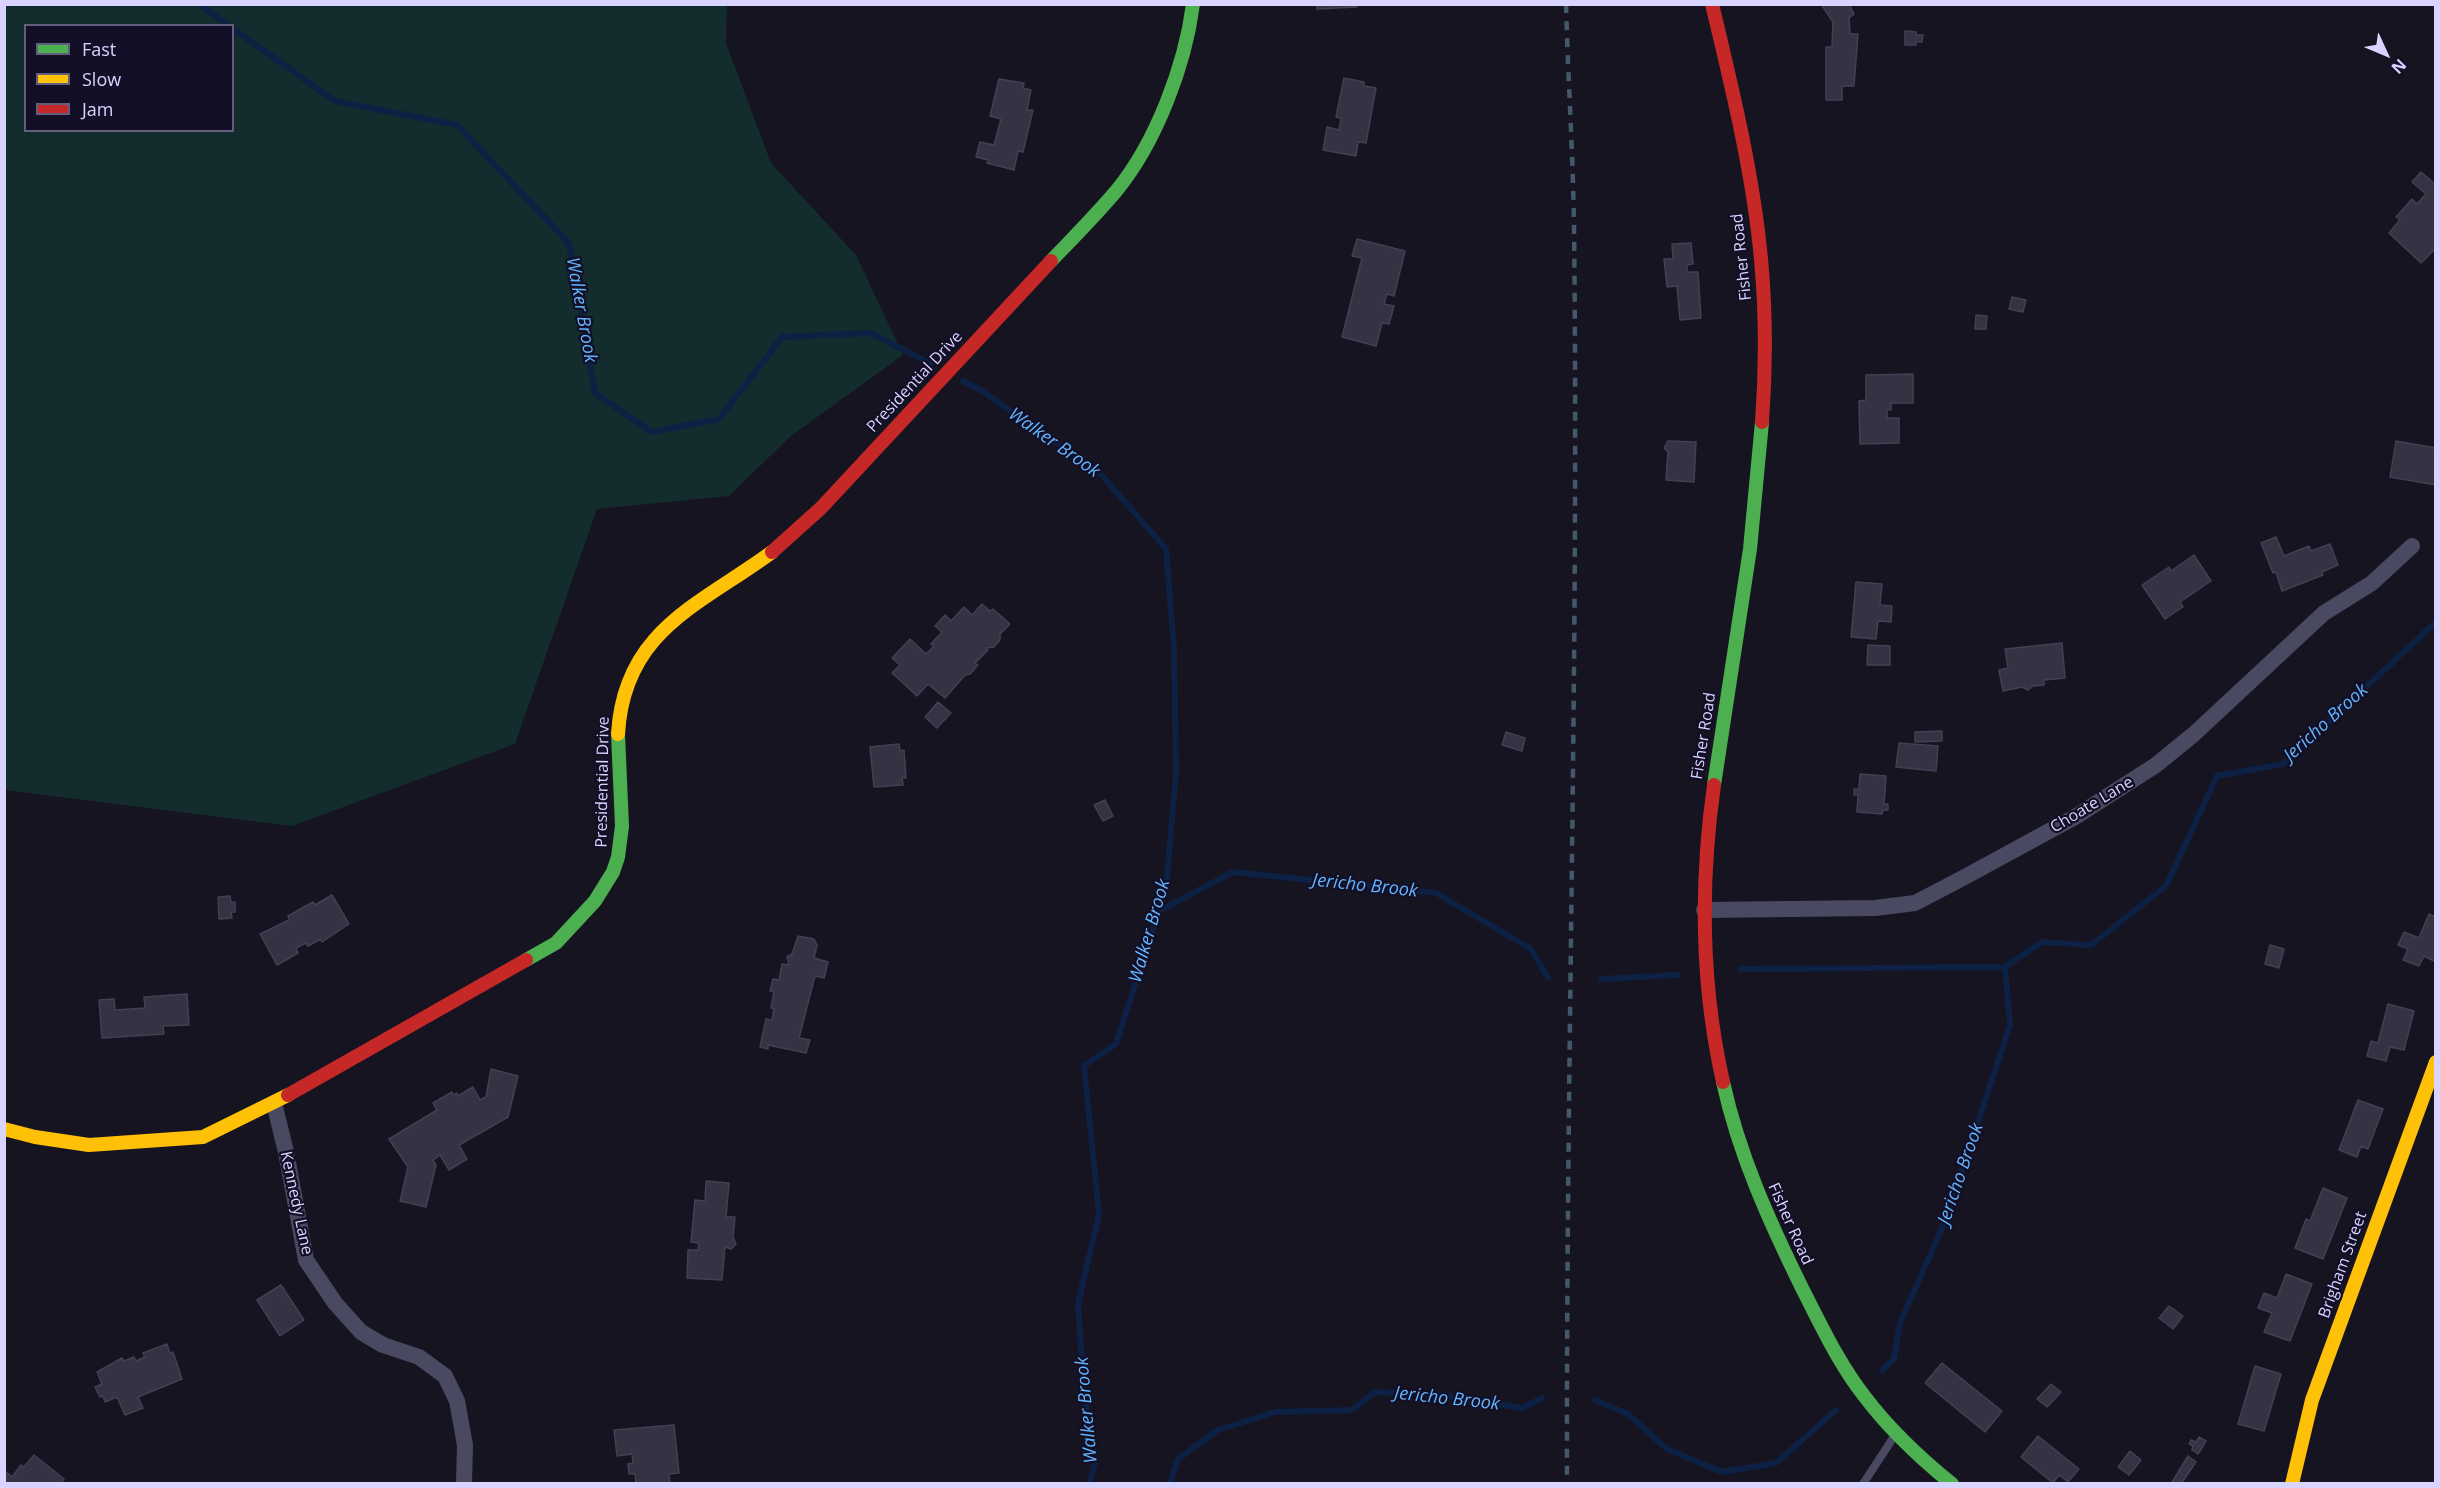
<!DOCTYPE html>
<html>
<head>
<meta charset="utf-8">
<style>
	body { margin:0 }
	#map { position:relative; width:2440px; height:1488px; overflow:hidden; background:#161421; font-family:"Open Sans",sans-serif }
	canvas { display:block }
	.frame { position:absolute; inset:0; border:6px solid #d9d4ff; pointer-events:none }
	.legend { position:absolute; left:24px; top:24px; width:210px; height:108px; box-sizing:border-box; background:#130f26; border:2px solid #625e7d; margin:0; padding:8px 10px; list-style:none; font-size:18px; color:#d9d4ff }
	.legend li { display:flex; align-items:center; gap:12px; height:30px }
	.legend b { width:30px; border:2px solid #625e7d }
	.north { position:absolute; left:2356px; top:24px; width:60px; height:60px; -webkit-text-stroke:4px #130f26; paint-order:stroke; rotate:134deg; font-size:16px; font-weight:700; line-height:24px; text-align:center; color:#d9d4ff }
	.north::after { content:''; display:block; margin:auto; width:21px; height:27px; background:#d9d4ff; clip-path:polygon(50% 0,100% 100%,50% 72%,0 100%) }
</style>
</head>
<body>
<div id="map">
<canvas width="2440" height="1488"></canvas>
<div class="frame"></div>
<ul class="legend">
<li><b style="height:8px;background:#4caf50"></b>Fast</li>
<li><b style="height:8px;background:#ffc107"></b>Slow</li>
<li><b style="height:8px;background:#c62828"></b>Jam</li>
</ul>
<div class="north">N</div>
</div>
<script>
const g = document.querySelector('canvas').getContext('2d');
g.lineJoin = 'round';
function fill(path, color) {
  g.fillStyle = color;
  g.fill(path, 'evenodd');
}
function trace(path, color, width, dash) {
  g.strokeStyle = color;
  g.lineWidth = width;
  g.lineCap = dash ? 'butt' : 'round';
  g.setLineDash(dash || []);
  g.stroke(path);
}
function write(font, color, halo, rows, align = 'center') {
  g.font = font + ' "Open Sans",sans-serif';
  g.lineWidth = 4.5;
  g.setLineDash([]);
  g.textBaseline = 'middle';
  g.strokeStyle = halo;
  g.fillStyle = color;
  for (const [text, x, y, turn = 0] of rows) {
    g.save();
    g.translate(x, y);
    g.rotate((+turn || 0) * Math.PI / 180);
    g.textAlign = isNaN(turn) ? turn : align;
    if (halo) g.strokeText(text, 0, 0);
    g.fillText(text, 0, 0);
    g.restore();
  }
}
const green = new Path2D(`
	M5,4L727,5L726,43L771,163L856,255L903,355L791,436L729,496L597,509L515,744L292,826L5,790ZM26,26H232V130H26Z`);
const stream = new Path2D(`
	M199,4L229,26
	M232,28L335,101L457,125L569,243L595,393L652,432L719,419L782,337L871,333L931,364
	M963,381L982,391L1099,472L1166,549L1174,649L1176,773L1166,888L1116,1044L1084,1066L1099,1214L1078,1304L1084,1392L1095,1464L1089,1484
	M1159,911L1233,872L1436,893L1531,949L1548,978
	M1741,969L2005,967
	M1601,979L1677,975
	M1882,1370L1894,1359L1900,1323L1946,1219L2010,1025L2005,967L2042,942L2091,945L2166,886L2217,776L2283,764L2436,622
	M1595,1400L1628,1414L1667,1449L1722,1472L1776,1463L1836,1410
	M1170,1484L1178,1459L1218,1430L1275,1412L1352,1410L1375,1392L1435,1394L1522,1408L1542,1398`);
const building = new Path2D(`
	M1317,4H1357V7L1317,9Z
	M1821,4H1849L1854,14L1849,18L1850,34H1858L1854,86H1842V100H1826V47H1832L1833,22Z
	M1905,31L1916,32V35H1923L1922,42H1916V45H1905Z
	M1344,78L1364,82V86L1376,88L1366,143L1358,142L1356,156L1323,150L1327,127L1339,130L1341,118L1336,117Z
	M999,79L1024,83L1023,88L1031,90L1027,110H1033L1023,152L1018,151L1014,170L987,163L988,160L976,157L980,142L994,145L1001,119L990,116Z
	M2421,172L2436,185V248L2421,263L2389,233L2400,220L2396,217L2412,199L2417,204L2426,194L2412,182Z
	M1357,239L1405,251L1394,296L1387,294L1384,304L1394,306L1389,324L1382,323L1376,346L1342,337L1362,258L1352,256Z
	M1691,243L1693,264L1687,265V272H1698L1701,318L1680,320L1677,286L1667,287L1664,259H1673L1672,244Z
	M2012,297L2026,300L2023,312L2009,309Z
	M1976,315L1987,316L1986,329H1975Z
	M1913,374V403H1891V410H1887V418H1899V443L1860,444L1859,401L1866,400V375Z
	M1668,441L1696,442L1694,482L1666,480L1668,452L1664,448Z
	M2396,441L2436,448V485L2390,477Z
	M2276,537L2284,556L2309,546L2311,551L2330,544L2338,565L2322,572L2323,575L2282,591L2276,572L2273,573L2261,543Z
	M2194,555L2211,581L2180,602L2183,607L2165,619L2142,585L2169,567L2171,571Z
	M1856,582L1882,584L1880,605L1892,606L1891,622L1878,621L1876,639L1851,637Z
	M982,604L990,611L993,609L1010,624L1000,634V640L994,647L986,648L988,650L975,663L978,665L970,674L965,675L945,698L928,684L917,696L892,673L900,665L892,658L910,639L926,654L934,646L931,644L942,632L935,626L945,615L951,621L964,607L972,615Z
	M2062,643L2065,678L2044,680V685L2033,686L2028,690L2022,687L2003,691L1999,670L2008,668L2005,649Z
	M1868,645L1890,646V665H1867Z
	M938,702L951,713L937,728L925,717Z
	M1942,731V741L1915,742V732Z
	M1506,732L1525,738L1522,751L1502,745Z
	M1899,743L1938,746L1936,771L1896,767Z
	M899,744L900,751L904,750L906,778H902L903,785L874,787L870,747Z
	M1860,774L1886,776L1884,804H1888V810H1883L1882,814L1857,812L1858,795H1854V789H1859Z
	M1105,800L1113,816L1103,821L1094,805Z
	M332,895L349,924L322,942L321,939L308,946L306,943L296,948L298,953L277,965L260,934L289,920L288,916L313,902L315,905Z
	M230,896L231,902H235V912H231L232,918L219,919L218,897Z
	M2429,914L2436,917V962L2424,956L2419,966L2403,960L2408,949L2398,945L2404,932L2419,938Z
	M798,936L814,939L817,945L814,958L828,962L824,978L815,976L799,1038L810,1040L806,1053L768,1045V1049L760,1047L766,1019L772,1020L774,1009L771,1008L774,992L770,991L773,979L779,980L782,964L789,965L787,957L792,954Z
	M2270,945L2284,949L2279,968L2265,964Z
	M187,994L189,1025L163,1026L164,1034L102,1038L99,1000L114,999L115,1010L145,1008L144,997Z
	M2388,1004L2414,1011L2404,1050L2390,1047L2386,1061L2367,1056L2371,1041L2378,1043Z
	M491,1069L518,1076L508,1117L459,1145L467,1159L449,1170L440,1155L433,1160L436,1165L426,1207L400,1201L408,1167L389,1139L437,1110L433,1103L452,1092L453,1095L457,1093L458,1096L473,1087L480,1100L486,1097Z
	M2358,1100L2383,1109L2368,1149L2361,1146L2357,1157L2339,1150Z
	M706,1181L729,1183L726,1217H735L733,1237L736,1244L731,1249L725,1247L722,1280L687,1278L688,1250H698L699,1243L691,1242L695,1200L705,1201Z
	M2323,1188L2347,1198L2323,1259L2295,1248L2306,1219L2310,1221Z
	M2286,1274L2312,1284L2290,1341L2264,1332L2272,1313L2258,1308L2264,1293L2277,1298Z
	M281,1285L304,1320L280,1336L257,1300Z
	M2169,1306L2183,1316L2173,1329L2159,1318Z
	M167,1344L170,1353L173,1352L182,1379L138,1397L143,1408L125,1415L117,1397L105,1402L103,1396L100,1397L95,1387L102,1384L97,1372L122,1358L124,1361L134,1357L136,1361L145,1357L143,1353Z
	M1942,1363L2002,1411L1985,1432L1925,1383Z
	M2255,1366L2281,1374L2264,1431L2238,1424Z
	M2051,1384L2061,1392L2047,1407L2037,1399Z
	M674,1425L679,1473L669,1474L670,1484H636L635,1474H629L628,1464L633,1463L632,1454L617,1456L614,1430Z
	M2038,1436L2079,1469L2068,1482L2059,1475L2053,1483L2021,1457Z
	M2199,1437L2206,1441L2198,1454L2192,1450L2193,1446L2189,1444L2191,1440L2196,1442Z
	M2130,1451L2141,1460L2129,1475L2118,1467Z
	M34,1455L64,1479L61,1484H4L5,1471L12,1477L21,1465L24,1467Z
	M2188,1456L2196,1462L2181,1484H2171Z`);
const lane = new Path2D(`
	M1863,1484L1895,1435`);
const street = new Path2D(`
	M1704,910L1875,908L1915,903L1961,879L2075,817L2156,765L2194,734L2324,613L2372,583L2412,546
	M274,1103L286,1152L306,1260L335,1303L361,1332L383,1345L419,1357L445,1376L457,1401L465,1445L464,1484`);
const fast = new Path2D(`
	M1051,261C1073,238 1096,215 1117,190C1156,142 1185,66 1193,4
	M1714,785L1750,549L1762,422
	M526,960L556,943L595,901L613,872L618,857L622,826L618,734
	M1723,1082C1739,1155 1770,1223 1803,1290C1822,1327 1839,1364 1865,1397C1890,1430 1920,1458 1952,1484`);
const slow = new Path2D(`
	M618,734C624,630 700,605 772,552
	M4,1129L35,1137L89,1145L203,1137L288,1095
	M2292,1484L2312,1400L2436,1062`);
const jam = new Path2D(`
	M1712,4C1732,88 1753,173 1761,259C1766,313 1766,368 1762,422
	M772,552L821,508L1051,261
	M1714,785C1700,884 1701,984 1723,1082
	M288,1095L526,960`);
const rail = new Path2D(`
	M1566,4C1568,79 1573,153 1574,227C1579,646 1566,1065 1567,1484`);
const streetNames = [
	["Fisher Road",1742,257,-96],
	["Presidential Drive",915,382,-47],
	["Fisher Road",1704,736,-81],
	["Presidential Drive",603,782,-89],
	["Choate Lane",2092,805,-31],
	["Kennedy Lane",296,1203,78],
	["Fisher Road",1790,1224,66],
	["Brigham Street",2343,1265,-70]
];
const waterNames = [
	["Walker Brook",581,310,80],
	["Walker Brook",1054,443,35],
	["Jericho Brook",2326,723,-42],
	["Jericho Brook",1365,886,6],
	["Walker Brook",1150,931,-74],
	["Jericho Brook",1961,1174,-71],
	["Jericho Brook",1447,1399,6],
	["Walker Brook",1087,1410,-95]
];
fill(green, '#132c2d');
trace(stream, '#0d2144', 6);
fill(building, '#343243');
trace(building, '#433f54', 1.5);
trace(lane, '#4a4962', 8);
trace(street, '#4a4962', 16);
trace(fast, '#4caf50', 14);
trace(slow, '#ffc107', 14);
trace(jam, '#c62828', 14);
trace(rail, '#43596b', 4.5, [9, 8]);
write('16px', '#d9d4ff', '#130f26', streetNames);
write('italic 18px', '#62b6ff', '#130f26', waterNames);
</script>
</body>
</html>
